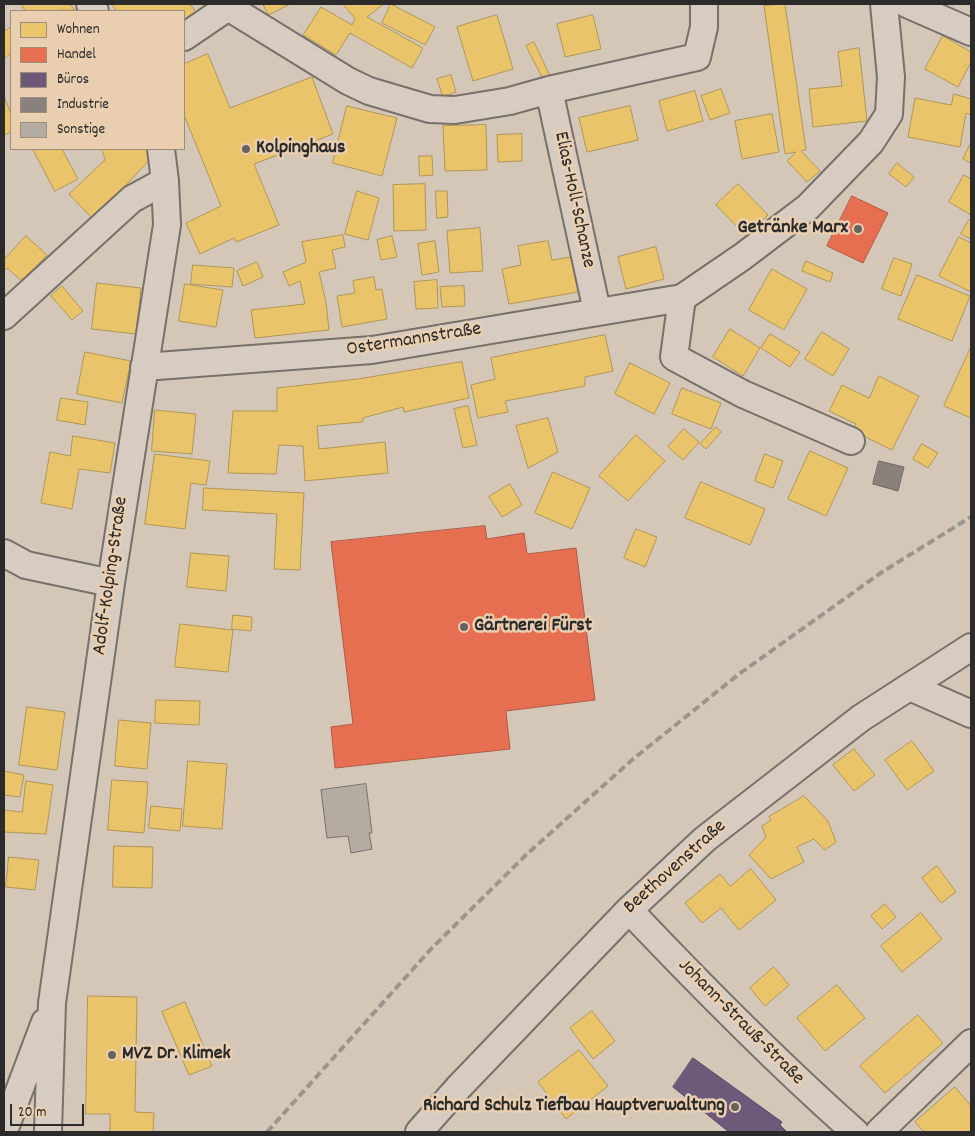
<!DOCTYPE html>
<html>
<head>
<meta charset="utf-8">
<style>
	body { margin:0 }
	#map { position:relative; width:975px; height:1136px; overflow:hidden; background:#d4c7b8; font-family:Dekko,sans-serif }
	canvas { display:block }
	.frame { position:absolute; inset:0; border:5px solid #2b2b2b; pointer-events:none }
	.legend { position:absolute; left:10px; top:10px; width:175px; height:140px; box-sizing:border-box; background:#e9cfb0; border:1px solid #9d8d7b; margin:0; padding:6px 9px; list-style:none; font-size:15px; color:#2b2b2b }
	.legend li { display:flex; align-items:center; gap:10px; height:25px }
	.legend b { width:25px; border:1px solid #9d8d7b }
	.scale { position:absolute; left:10px; top:1104px; width:74px; height:22px; box-sizing:border-box; border:2px solid #2b2b2b; border-top:0; padding-left:6px; font-size:15px; line-height:18px; white-space:nowrap; color:#2b2b2b; -webkit-text-stroke:4px #e9cfb0; paint-order:stroke }
</style>
</head>
<body>
<div id="map">
<canvas width="975" height="1136"></canvas>
<div class="frame"></div>
<ul class="legend">
<li><b style="height:14px;background:#e9c46a"></b>Wohnen</li>
<li><b style="height:14px;background:#e76f51"></b>Handel</li>
<li><b style="height:14px;background:#6d597a"></b>Büros</li>
<li><b style="height:14px;background:#8a817c"></b>Industrie</li>
<li><b style="height:14px;background:#b5aca1"></b>Sonstige</li>
</ul>
<div class="scale">20 m</div>
</div>
<script>
const g = document.querySelector('canvas').getContext('2d');
g.lineJoin = 'round';
function fill(path, color) {
  g.fillStyle = color;
  g.fill(path, 'evenodd');
}
function trace(path, color, width, dash) {
  g.strokeStyle = color;
  g.lineWidth = width;
  g.lineCap = dash ? 'butt' : 'round';
  g.setLineDash(dash || []);
  g.stroke(path);
}
function write(font, color, halo, rows, align = 'center') {
  g.font = font + ' Dekko,sans-serif';
  g.lineWidth = 5;
  g.setLineDash([]);
  g.textBaseline = 'middle';
  g.strokeStyle = halo;
  g.fillStyle = color;
  for (const [text, x, y, turn = 0] of rows) {
    g.save();
    g.translate(x, y);
    g.rotate((+turn || 0) * Math.PI / 180);
    g.textAlign = isNaN(turn) ? turn : align;
    if (halo) g.strokeText(text, 0, 0);
    g.fillText(text, 0, 0);
    g.restore();
  }
}
const homes = new Path2D(`
	M21,4H70L75,10L26,11Z
	M112,4H190L199,17L184,27V11H117Z
	M263,4H290L269,15Z
	M343,4H384L367,17L423,48L412,68L350,33L336,55L303,35L321,7L352,25L355,19Z
	M391,4L435,27L425,45L382,23Z
	M785,4L806,150L801,151L820,171L807,182L787,161L796,152L785,154L764,6Z
	M497,15L513,69L473,81L457,27Z
	M593,15L601,49L565,57L557,24Z
	M11,27V53L4,59V32Z
	M943,36L971,52V62L958,87L925,69Z
	M534,42L550,76L543,79L526,46Z
	M859,48L867,121L813,127L809,89L842,86L838,52Z
	M208,54L230,108L312,77L333,134L254,164L279,225L236,242L234,238L200,254L186,223L221,206L184,115V64Z
	M451,75L456,92L443,97L437,79Z
	M721,89L730,113L710,120L701,96Z
	M695,91L703,121L667,131L659,101Z
	M954,94L971,99V115L966,113L960,147L908,137L915,98L951,105Z
	M4,96L11,114V132L4,135Z
	M347,106L397,118L382,176L333,163Z
	M630,106L638,140L587,152L579,118Z
	M772,114L779,152L742,159L735,121Z
	M486,125L487,170L445,171L443,126Z
	M522,134V161L498,162L497,135Z
	M971,143V163L963,159Z
	M33,149H62L78,179L55,191Z
	M102,149H148L151,158L94,220L69,194L105,160Z
	M419,156H432L433,175L420,176Z
	M897,163L914,177L906,187L889,174Z
	M964,175L971,179V215L949,202Z
	M425,184L426,230L394,231L393,185Z
	M738,184L768,215L746,236L716,205Z
	M357,191L379,198L368,240L345,234Z
	M436,191H447L448,217L437,218Z
	M969,220L971,221V239L961,234Z
	M480,228L483,271L450,273L447,231Z
	M343,235L345,247L332,250L336,268L319,272L326,302L329,330L255,338L251,310L305,304L300,281L289,286L283,272L306,262L302,242Z
	M26,236L47,255L22,281L7,268L4,271V260Z
	M392,236L397,257L381,260L377,240Z
	M959,237L971,243V292L939,276Z
	M435,241L439,272L422,275L418,244Z
	M548,241L552,260L578,256L584,291L509,304L502,269L521,265L518,246Z
	M656,247L664,279L626,289L618,257Z
	M894,258L912,264L901,296L882,289Z
	M806,261L833,273L830,282L802,271Z
	M257,262L263,277L243,286L237,271Z
	M193,265L234,268L232,287L191,284Z
	M772,269L807,289L784,330L749,310Z
	M917,275L970,296L952,341L898,319Z
	M374,277L376,290L382,289L387,319L342,327L337,296L355,293L353,281Z
	M437,280L438,308L416,309L414,282Z
	M97,283L141,288L136,334L92,329Z
	M185,284L223,290L216,327L179,321Z
	M62,286L83,311L72,320L51,296Z
	M464,286L465,306L442,307L440,287Z
	M730,329L760,348L743,376L713,357Z
	M822,332L849,349L833,376L805,359Z
	M770,334L800,352L790,367L761,348Z
	M605,335L613,371L585,377V386L505,401L508,412L478,418L471,385L495,379L491,358Z
	M971,347V418L944,406Z
	M85,352L131,361L122,403L77,394Z
	M462,362L469,398L404,412L403,407L363,418L362,422L317,426L319,449L385,442L388,473L305,481L303,446L279,445L276,474L228,473L233,411H277V388L358,379Z
	M630,363L670,383L654,414L615,394Z
	M879,376L919,396L892,450L853,431L856,424L829,411L842,385L869,398Z
	M682,388L721,403L711,429L672,414Z
	M61,398L88,402L85,425L57,420Z
	M468,406L477,445L463,448L454,409Z
	M155,410L196,414L192,454L152,451Z
	M548,418L558,452L528,468L516,426Z
	M716,427L721,432L706,449L700,444Z
	M684,429L699,442L683,460L668,447Z
	M636,435L665,461L628,501L599,476Z
	M73,436L115,443L110,473L79,469L72,509L41,503L50,452L70,456Z
	M922,444L938,453L928,468L913,459Z
	M810,451L848,468L826,516L788,499Z
	M155,454L210,461L206,485L191,483L185,529L145,524Z
	M765,454L783,461L773,488L755,481Z
	M553,472L590,488L572,529L535,513Z
	M701,482L765,509L750,545L685,518Z
	M510,484L522,505L502,517L489,497Z
	M204,488L304,493L300,570L274,569L277,514L203,510Z
	M636,529L657,537L645,567L624,558Z
	M191,553L229,556L226,591L187,587Z
	M233,615L252,617L251,631L232,629Z
	M180,624L233,630L228,672L175,667Z
	M156,700L200,701L199,725L155,723Z
	M27,707L65,712L57,770L19,765Z
	M119,720L151,723L147,769L115,766Z
	M912,741L934,771L907,790L885,760Z
	M854,749L875,775L854,791L833,765Z
	M188,761L227,764L222,829L183,826Z
	M4,771L24,775L20,797L4,795Z
	M112,780L148,782L144,833L108,830Z
	M26,781L53,785L46,834L4,832V810L22,812Z
	M804,796L828,821L836,842L825,850L814,839L797,847L804,862L771,879L749,855L766,837L762,826L771,820L769,817Z
	M151,806L182,809L180,831L149,828Z
	M114,846L153,847L152,888L113,887Z
	M9,857L39,860L35,890L6,887Z
	M937,866L956,892L941,903L922,878Z
	M751,869L776,900L739,930L721,908L702,923L685,903L720,874L730,886Z
	M885,904L896,917L882,929L871,916Z
	M921,913L942,939L902,972L881,946Z
	M774,967L789,985L765,1006L750,988Z
	M837,985L865,1018L825,1051L797,1018Z
	M88,996L137,997L135,1112L154,1113L153,1132H110V1114H86Z
	M185,1002L212,1066L189,1075L162,1012Z
	M592,1011L615,1041L593,1059L570,1028Z
	M918,1015L943,1043L885,1093L860,1066Z
	M579,1050L608,1086L566,1119L538,1082Z
	M955,1087L971,1106V1132H924L915,1122Z`);
const shops = new Path2D(`
	M852,196L888,213L863,263L827,246Z
	M485,526L487,539L524,533L527,554L576,548L595,700L506,711L510,749L335,768L331,727L353,724L331,542Z`);
const offices = new Path2D(`
	M693,1058L782,1122L780,1125L787,1132H729L673,1087Z`);
const industry = new Path2D(`
	M879,461L904,467L898,491L873,484Z`);
const building = new Path2D(`
	M366,784L372,833H369L372,849L351,853L348,836L327,838L321,790Z`);
const minor = new Path2D(`
	M90,4L95,11
	M907,4L971,32
	M228,7L348,81L369,91L430,109L455,110L510,101L549,90L697,57L704,27V4
	M184,37L228,7
	M549,90L597,311
	M682,298L674,357L743,394L851,441
	M4,316L132,199L165,181
	M144,367L372,350L682,298L742,257L808,207L871,142L889,114L891,77L884,4
	M4,553L26,565L111,583
	M910,687L971,714
	M629,910C702,987 776,1062 855,1132
	M4,1131L45,1022
	M48,1132L52,1003L111,583L167,225L165,181L161,149
	M419,1132L458,1088L629,910L705,839L861,718L971,647
	M879,1132L971,1043`);
const rail = new Path2D(`
	M267,1132L431,949L526,855L632,760L739,674L882,572L971,517`);
const markers = [
	[246,149,5,"#66625c"],
	[858,229,5,"#66625c"],
	[464,627,5,"#66625c"],
	[112,1055,5,"#66625c"],
	[735,1107,5,"#66625c"]
];
const poiNames = [
	["Kolpinghaus",256,149],
	["Getränke Marx",848,229,"right"],
	["Gärtnerei Fürst",474,627],
	["MVZ Dr. Klimek",122,1055],
	["Richard Schulz Tiefbau Hauptverwaltung",725,1107,"right"]
];
const streetNames = [
	["Elias-Holl-Schanze",573,200,78],
	["Ostermannstraße",414,341,-9],
	["Adolf-Kolping-Straße",112,576,-82],
	["Beethovenstraße",676,868,-42],
	["Johann-Strauß-Straße",740,1023,45]
];
fill(homes, '#e9c46a');
trace(homes, '#b09657', 1);
fill(shops, '#e76f51');
trace(shops, '#af5b46', 1);
fill(offices, '#6d597a');
trace(offices, '#594b62', 1);
fill(industry, '#8a817c');
trace(industry, '#6e6764', 1);
fill(building, '#b5aca1');
trace(building, '#77716a', 1);
trace(minor, '#77716a', 30);
trace(minor, '#d6ccc1', 26);
trace(rail, '#9c958e', 4, [8, 4]);
for (const [x, y, r, color] of markers) {
  const dot = new Path2D();
  dot.arc(x, y, r, 0, 2 * Math.PI);
  g.fillStyle = color;
  g.fill(dot);
  trace(dot, '#e9cfb0', 2);
}
write('bold 20px', '#2b2b2b', '#e9cfb0', poiNames, 'left');
write('20px', '#2b2b2b', '#e9cfb0', streetNames);
</script>
</body>
</html>
